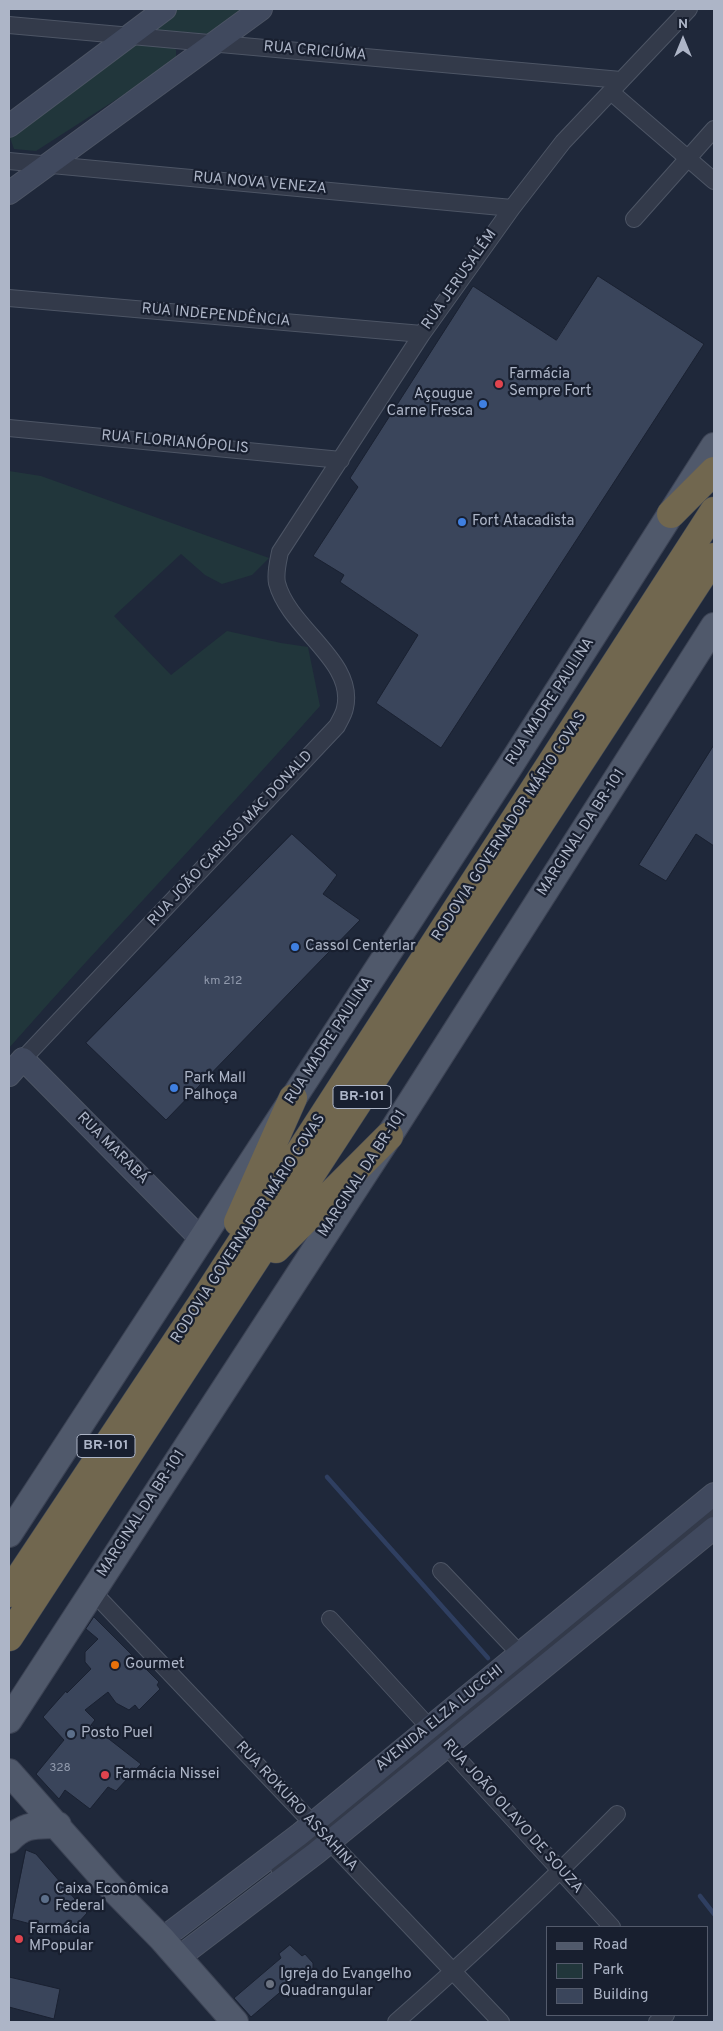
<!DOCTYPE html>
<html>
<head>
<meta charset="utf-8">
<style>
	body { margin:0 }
	#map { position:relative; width:723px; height:2031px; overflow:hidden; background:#1f283a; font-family:Overpass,sans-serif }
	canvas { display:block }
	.frame { position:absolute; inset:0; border:10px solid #adb5c7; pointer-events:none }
	.legend { position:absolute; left:546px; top:1926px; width:162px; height:90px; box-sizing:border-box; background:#181f2f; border:1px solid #545b6c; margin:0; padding:6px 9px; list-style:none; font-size:15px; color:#adb5c7 }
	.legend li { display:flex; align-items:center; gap:10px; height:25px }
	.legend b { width:25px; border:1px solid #545b6c }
	.north { position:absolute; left:658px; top:15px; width:50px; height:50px; -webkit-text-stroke:4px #181f2f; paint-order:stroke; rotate:0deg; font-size:14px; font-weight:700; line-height:20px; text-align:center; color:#adb5c7 }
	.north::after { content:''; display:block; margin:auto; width:18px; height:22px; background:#adb5c7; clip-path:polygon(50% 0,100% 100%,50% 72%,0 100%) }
</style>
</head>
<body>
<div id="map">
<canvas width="723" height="2031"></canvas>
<div class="frame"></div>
<ul class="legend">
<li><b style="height:6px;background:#50596b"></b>Road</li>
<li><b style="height:14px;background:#21363b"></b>Park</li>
<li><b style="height:14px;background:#3a455b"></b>Building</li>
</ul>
<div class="north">N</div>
</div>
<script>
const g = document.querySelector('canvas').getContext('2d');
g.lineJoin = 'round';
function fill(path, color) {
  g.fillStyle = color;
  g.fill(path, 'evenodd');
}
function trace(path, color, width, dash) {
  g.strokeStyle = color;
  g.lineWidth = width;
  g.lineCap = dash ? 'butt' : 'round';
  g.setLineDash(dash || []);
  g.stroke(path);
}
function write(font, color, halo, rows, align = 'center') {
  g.font = font + ' Overpass,sans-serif';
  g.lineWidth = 4.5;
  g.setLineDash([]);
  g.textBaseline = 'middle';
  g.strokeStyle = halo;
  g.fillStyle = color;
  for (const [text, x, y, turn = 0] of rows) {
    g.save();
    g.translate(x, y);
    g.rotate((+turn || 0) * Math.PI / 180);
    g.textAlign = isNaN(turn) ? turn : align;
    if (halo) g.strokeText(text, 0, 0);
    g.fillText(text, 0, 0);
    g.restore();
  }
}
const green = new Path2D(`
	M174,9H248L213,34L152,30Z
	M130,43L173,45L176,50V61L36,151L14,149L9,135Z
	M9,471L41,476L269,558L252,575L222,584L205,575L181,554L114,616L171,675L227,631L281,643L308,647L320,706C218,821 111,932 9,1048Z`);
const stream = new Path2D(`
	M327,1477L488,1658
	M700,1896L714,1914`);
const building = new Path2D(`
	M598,276L704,344L441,748L376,703L418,635L340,582L344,575L313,556L358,487L350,478L473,286L556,340Z
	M714,745V846L696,834L666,881L639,865Z
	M292,834L337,875L323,894L360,920L166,1120L86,1043Z
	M94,1617L159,1682L157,1685L160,1689L139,1710L135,1705L129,1710L116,1703L108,1692L85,1710L95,1720L91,1725L141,1764L116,1791L108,1787L90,1809L65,1790L59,1799L36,1774L64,1740L43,1717L66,1691L67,1693L91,1669L85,1662V1652L98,1639L86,1629Z
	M26,1850L36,1854L87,1913L68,1934L12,1919Z
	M290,1945L302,1956L305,1954L313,1963V1970L303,1979L298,1977L251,2017L234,1998L281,1958L279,1954Z
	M9,1977L60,1989L54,2019L9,2007Z`);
const street = new Path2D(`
	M9,25L621,80
	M611,92L714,181
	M9,161L512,208
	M634,219L714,129
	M9,298L422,334
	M9,428L341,460
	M23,1059L337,726C340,720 344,714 345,708C356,661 289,629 277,583C275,573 278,562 280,552L422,334L512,208L563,142L689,9
	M441,1571L520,1654
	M92,1591L501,2022
	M330,1619L612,1927
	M279,1868L714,1512
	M396,2022C472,1955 546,1886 617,1814
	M657,2022L666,2015`);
const secondary = new Path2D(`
	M9,126L165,9
	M9,193L261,9
	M9,1075L23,1059L201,1239
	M162,1939L300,1834L714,1494
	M178,1958L316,1853L714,1528`);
const primary = new Path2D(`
	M9,1534L508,769L714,446
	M9,1720L389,1136L714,626
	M9,1772L110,1886L162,1939L235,2022
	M9,1840C25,1823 36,1826 58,1825`);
const highway = new Path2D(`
	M671,514L714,471
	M238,1222L293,1098
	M276,1249L389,1136
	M9,1593L204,1300L714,511
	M9,1637L714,557`);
const markers = [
	[499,384,5,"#e0444e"],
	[483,404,5,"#3f7fe0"],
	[462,522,5,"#3f7fe0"],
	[295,947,5,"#3f7fe0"],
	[174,1088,5,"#3f7fe0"],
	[115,1665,5,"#e8710a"],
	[71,1734,5,"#5c6f8a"],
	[105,1775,5,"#e0444e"],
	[45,1899,5,"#5c6f8a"],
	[19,1939,5,"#e0444e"],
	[270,1984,5,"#6b7280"]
];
const numberNames = [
	["km 212",223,982],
	["328",60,1769]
];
const shields = [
	[362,1097,58],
	[106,1446,58]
];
const shieldNames = [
	["BR-101",362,1097],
	["BR-101",106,1446]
];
const streetNames = [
	["RUA CRICIÚMA",315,52,5],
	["RUA NOVA VENEZA",260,184,5],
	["RUA JERUSALÉM",460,280,-55],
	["RUA INDEPENDÊNCIA",216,316,5],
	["RUA FLORIANÓPOLIS",175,443,5],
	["RUA MADRE PAULINA",551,702,-57],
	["RODOVIA GOVERNADOR MÁRIO COVAS",510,827,-57],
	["MARGINAL DA BR-101",582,833,-57],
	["RUA JOÃO CARUSO MAC DONALD",231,839,-47],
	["RUA MADRE PAULINA",330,1041,-57],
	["RUA MARABÁ",112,1149,45],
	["MARGINAL DA BR-101",363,1174,-57],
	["RODOVIA GOVERNADOR MÁRIO COVAS",249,1229,-57],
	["MARGINAL DA BR-101",142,1514,-57],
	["AVENIDA ELZA LUCCHI",440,1719,-39],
	["RUA ROKURO ASSAHINA",296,1807,47],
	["RUA JOÃO OLAVO DE SOUZA",512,1817,48]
];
const poiNames = [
	["Farmácia",509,375],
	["Sempre Fort",509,392],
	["Açougue",473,395,"right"],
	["Carne Fresca",473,412,"right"],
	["Fort Atacadista",472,522],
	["Cassol Centerlar",305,947],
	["Park Mall",184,1079],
	["Palhoça",184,1096],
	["Gourmet",125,1665],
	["Posto Puel",81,1734],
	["Farmácia Nissei",115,1775],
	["Caixa Econômica",55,1890],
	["Federal",55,1907],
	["Farmácia",29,1930],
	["MPopular",29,1947],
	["Igreja do Evangelho",280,1975],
	["Quadrangular",280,1992]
];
fill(green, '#21363b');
trace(stream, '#2f3f61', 4.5);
fill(building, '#3a455b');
trace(building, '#1a2131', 1);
trace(street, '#4d5565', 18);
trace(secondary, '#4d5565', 24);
trace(primary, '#3c4354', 28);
trace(highway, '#3d4555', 29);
trace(street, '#333a4a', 16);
trace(secondary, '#40495e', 22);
trace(primary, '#50596b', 26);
trace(highway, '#71674f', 28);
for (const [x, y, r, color] of markers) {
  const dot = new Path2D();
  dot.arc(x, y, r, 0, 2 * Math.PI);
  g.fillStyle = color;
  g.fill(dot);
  trace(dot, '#181f2f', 2);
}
write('12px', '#9099ac', null, numberNames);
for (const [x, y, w] of shields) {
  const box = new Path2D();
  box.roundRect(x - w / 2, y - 11.5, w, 23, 4);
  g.fillStyle = '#181f2f';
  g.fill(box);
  trace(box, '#adb5c7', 1);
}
write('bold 14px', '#adb5c7', null, shieldNames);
write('15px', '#adb5c7', '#181f2f', streetNames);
write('15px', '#adb5c7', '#181f2f', poiNames, 'left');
</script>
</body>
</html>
